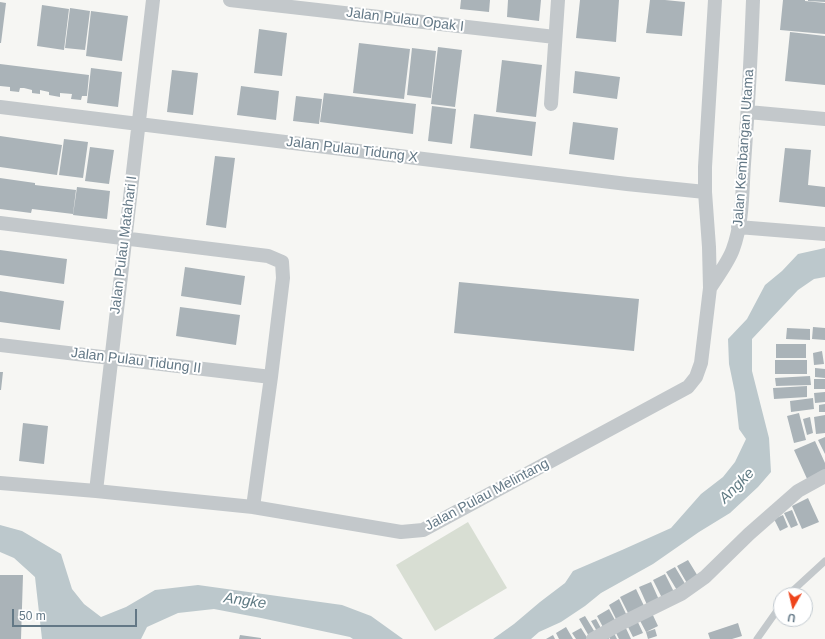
<!DOCTYPE html>
<html>
<head>
<meta charset="utf-8">
<style>
	body { margin:0 }
	#map { position:relative; width:825px; height:639px; overflow:hidden; background:#f6f6f3; font-family:Arial,sans-serif }
	canvas { display:block }
	.north { position:absolute; left:773px; top:587px; width:40px; height:40px; box-sizing:border-box; background:#fff; border:1px solid #c1c9cf; border-radius:50%; rotate:188deg; font-size:11px; font-weight:700; line-height:16px; text-align:center; color:#637886 }
	.north::after { content:''; display:block; margin:auto; width:14px; height:18px; background:#ee441b; clip-path:polygon(50% 0,100% 100%,50% 72%,0 100%) }
	.scale { position:absolute; left:12px; top:609px; width:125px; height:18px; box-sizing:border-box; border:2px solid #637886; border-top:0; padding-left:5px; font-size:12px; line-height:14px; white-space:nowrap; color:#637886; -webkit-text-stroke:3px #fff; paint-order:stroke }
</style>
</head>
<body>
<div id="map">
<canvas width="825" height="639"></canvas>
<div class="north">U</div>
<div class="scale">50 m</div>
</div>
<script>
const g = document.querySelector('canvas').getContext('2d');
g.lineJoin = 'round';
function fill(path, color) {
  g.fillStyle = color;
  g.fill(path, 'evenodd');
}
function trace(path, color, width, dash) {
  g.strokeStyle = color;
  g.lineWidth = width;
  g.lineCap = dash ? 'butt' : 'round';
  g.setLineDash(dash || []);
  g.stroke(path);
}
function write(font, color, halo, rows, align = 'center') {
  g.font = font + ' Arial,sans-serif';
  g.lineWidth = 4;
  g.setLineDash([]);
  g.textBaseline = 'middle';
  g.strokeStyle = halo;
  g.fillStyle = color;
  for (const [text, x, y, turn = 0] of rows) {
    g.save();
    g.translate(x, y);
    g.rotate((+turn || 0) * Math.PI / 180);
    g.textAlign = isNaN(turn) ? turn : align;
    if (halo) g.strokeText(text, 0, 0);
    g.fillText(text, 0, 0);
    g.restore();
  }
}
const green = new Path2D(`
	M468,522L507,588L435,631L396,565Z`);
const water = new Path2D(`
	M825,248V277L814,279L798,290L752,339V371L769,438L771,472L758,487L730,513L699,532L653,564L601,593L585,606L561,622L539,632L531,639H493L514,624L540,602L565,583L573,571L622,550L671,528L701,494L723,477L735,462L746,439L739,429L735,393L729,364L728,339L747,319L765,285L782,271L798,254Z
	M0,525L22,531L61,554L72,589L84,604L101,617L126,607L155,590L198,585L342,605L371,616L403,639H353L350,637L261,618L214,609L178,613L147,627L141,639H42L35,577L14,558L0,552Z`);
const building = new Path2D(`
	M461,0H490L489,12L460,9Z
	M508,0H541L539,21L507,17Z
	M580,0H619L616,42L576,38Z
	M650,0H665L685,2L682,36L646,33Z
	M783,0H805V1L825,3V34L780,30Z
	M808,0H825V2L808,1Z
	M0,2L6,3L1,43H0Z
	M42,5L69,9L64,50L37,46Z
	M70,8L90,11L85,50L65,48Z
	M91,11L128,16L122,61L86,56Z
	M259,29L287,33L282,76L254,73Z
	M790,32L825,36V85L785,81Z
	M359,43L410,49L404,99L353,93Z
	M438,47L462,50L455,107L431,104Z
	M412,48L436,51L431,98L407,95Z
	M502,60L542,65L536,117L496,112Z
	M0,64L89,75L87,96H82L81,100L71,99L72,94L60,93V97L49,95V92L40,90V94L32,93V90L24,88H20L19,92L10,91V87L0,86Z
	M91,68L122,72L118,107L87,103Z
	M172,70L198,73L193,115L167,112Z
	M575,71L620,77L617,99L573,93Z
	M241,86L279,91L276,120L237,115Z
	M324,93L416,104L413,134L320,122Z
	M296,96L322,99L319,124L293,121Z
	M432,106L456,109L452,144L428,141Z
	M474,114L536,122L532,156L470,148Z
	M573,122L618,128L614,160L569,154Z
	M0,136L62,145L57,175L0,167Z
	M64,139L88,142L83,178L59,175Z
	M90,147L114,150L109,184L85,181Z
	M785,148L811,150L808,185L825,187V207L779,202Z
	M215,156L235,158L226,228L206,225Z
	M0,178L35,183V185L76,190L73,214L32,209L31,213L0,209Z
	M77,187L110,191L107,219L73,215Z
	M0,250L67,259L64,284L0,275Z
	M185,267L245,276L241,305L181,296Z
	M459,282L639,299L634,351L454,333Z
	M0,291L64,301L60,330L0,322Z
	M180,307L240,315L236,345L176,336Z
	M813,327L825,328V340L812,339Z
	M787,328L810,329V340L786,339Z
	M776,344H806V358H776Z
	M822,351L824,364L814,365L813,353Z
	M775,360H807V374H775Z
	M815,368L825,369V378L815,377Z
	M0,372H3L1,390H0Z
	M810,376L811,385L776,386L775,378Z
	M814,379H825V389H814Z
	M807,386V397L774,399L773,388Z
	M825,392V402L815,403L814,393Z
	M813,398L814,409L791,412L790,401Z
	M825,404V412H819V405Z
	M799,413L806,440L794,443L787,416Z
	M825,415V433L816,434L814,417Z
	M810,417L813,433L807,435L803,419Z
	M23,423L48,426L44,464L19,461Z
	M825,437V454L818,440Z
	M815,441L825,463V473L808,481L794,450Z
	M808,498L819,522L802,529L792,506Z
	M792,510L798,525L791,528L784,513Z
	M783,515L788,527L780,531L774,519Z
	M688,560L699,578L688,585L677,566Z
	M675,567L687,587L678,592L666,572Z
	M665,574L675,594L663,600L653,580Z
	M0,575H23L21,639H0Z
	M651,582L660,602L648,607L639,587Z
	M636,589L646,610L630,617L620,597Z
	M619,599L628,618L618,623L609,605Z
	M609,609L616,622L604,629L597,616Z
	M651,611L658,626L646,632L638,617Z
	M585,616L596,634L590,638L579,619Z
	M636,618L643,633L633,637L626,623Z
	M596,619L602,630L598,633L591,621Z
	M738,623L742,636L732,639H710L708,633Z
	M624,624L631,639H619L614,629Z
	M566,627L573,639H559L556,633Z
	M581,628L588,639H576L572,633Z
	M655,629L657,636L648,639L646,632Z
	M613,631L617,639H610L608,635L609,639H597Z
	M240,635L261,638V639H239Z
	M553,635L555,639H546Z`);
const service = new Path2D(`
	M788,595L825,561
	M757,639L781,605`);
const minor = new Path2D(`
	M230,0L555,37
	M551,104L558,0
	M0,107L627,184L705,192
	M748,112L825,119
	M0,223L268,256L282,262L283,278L271,377L253,507
	M738,227L825,234
	M710,288C717,277 729,261 733,249C743,222 742,192 744,164C748,110 751,55 753,0
	M0,345L271,377
	M0,483L96,491L253,507L401,532L423,530L688,387L696,377L701,363L710,288L709,247L705,192V167L715,0
	M96,491L153,0
	M593,639L618,625L681,594L705,577L749,534L798,491L825,476`);
const streetNames = [
	["Jalan Pulau Opak I",405,20,7],
	["Jalan Kembangan Utama",744,148,-86],
	["Jalan Pulau Tidung X",352,150,7],
	["Jalan Pulau Matahari I",124,245,-83],
	["Jalan Pulau Tidung II",136,361,7],
	["Jalan Pulau Melintang",487,495,-28]
];
const waterNames = [
	["Angke",737,486,-45],
	["Angke",245,601,8]
];
fill(green, '#d8ded3');
fill(water, '#bcc8cc');
fill(building, '#aab3b8');
trace(service, '#c3c8cb', 7);
trace(minor, '#c3c8cb', 14);
write('14px', '#637886', '#fff', streetNames);
write('italic 15px', '#5f7a83', '#fff', waterNames);
</script>
</body>
</html>
